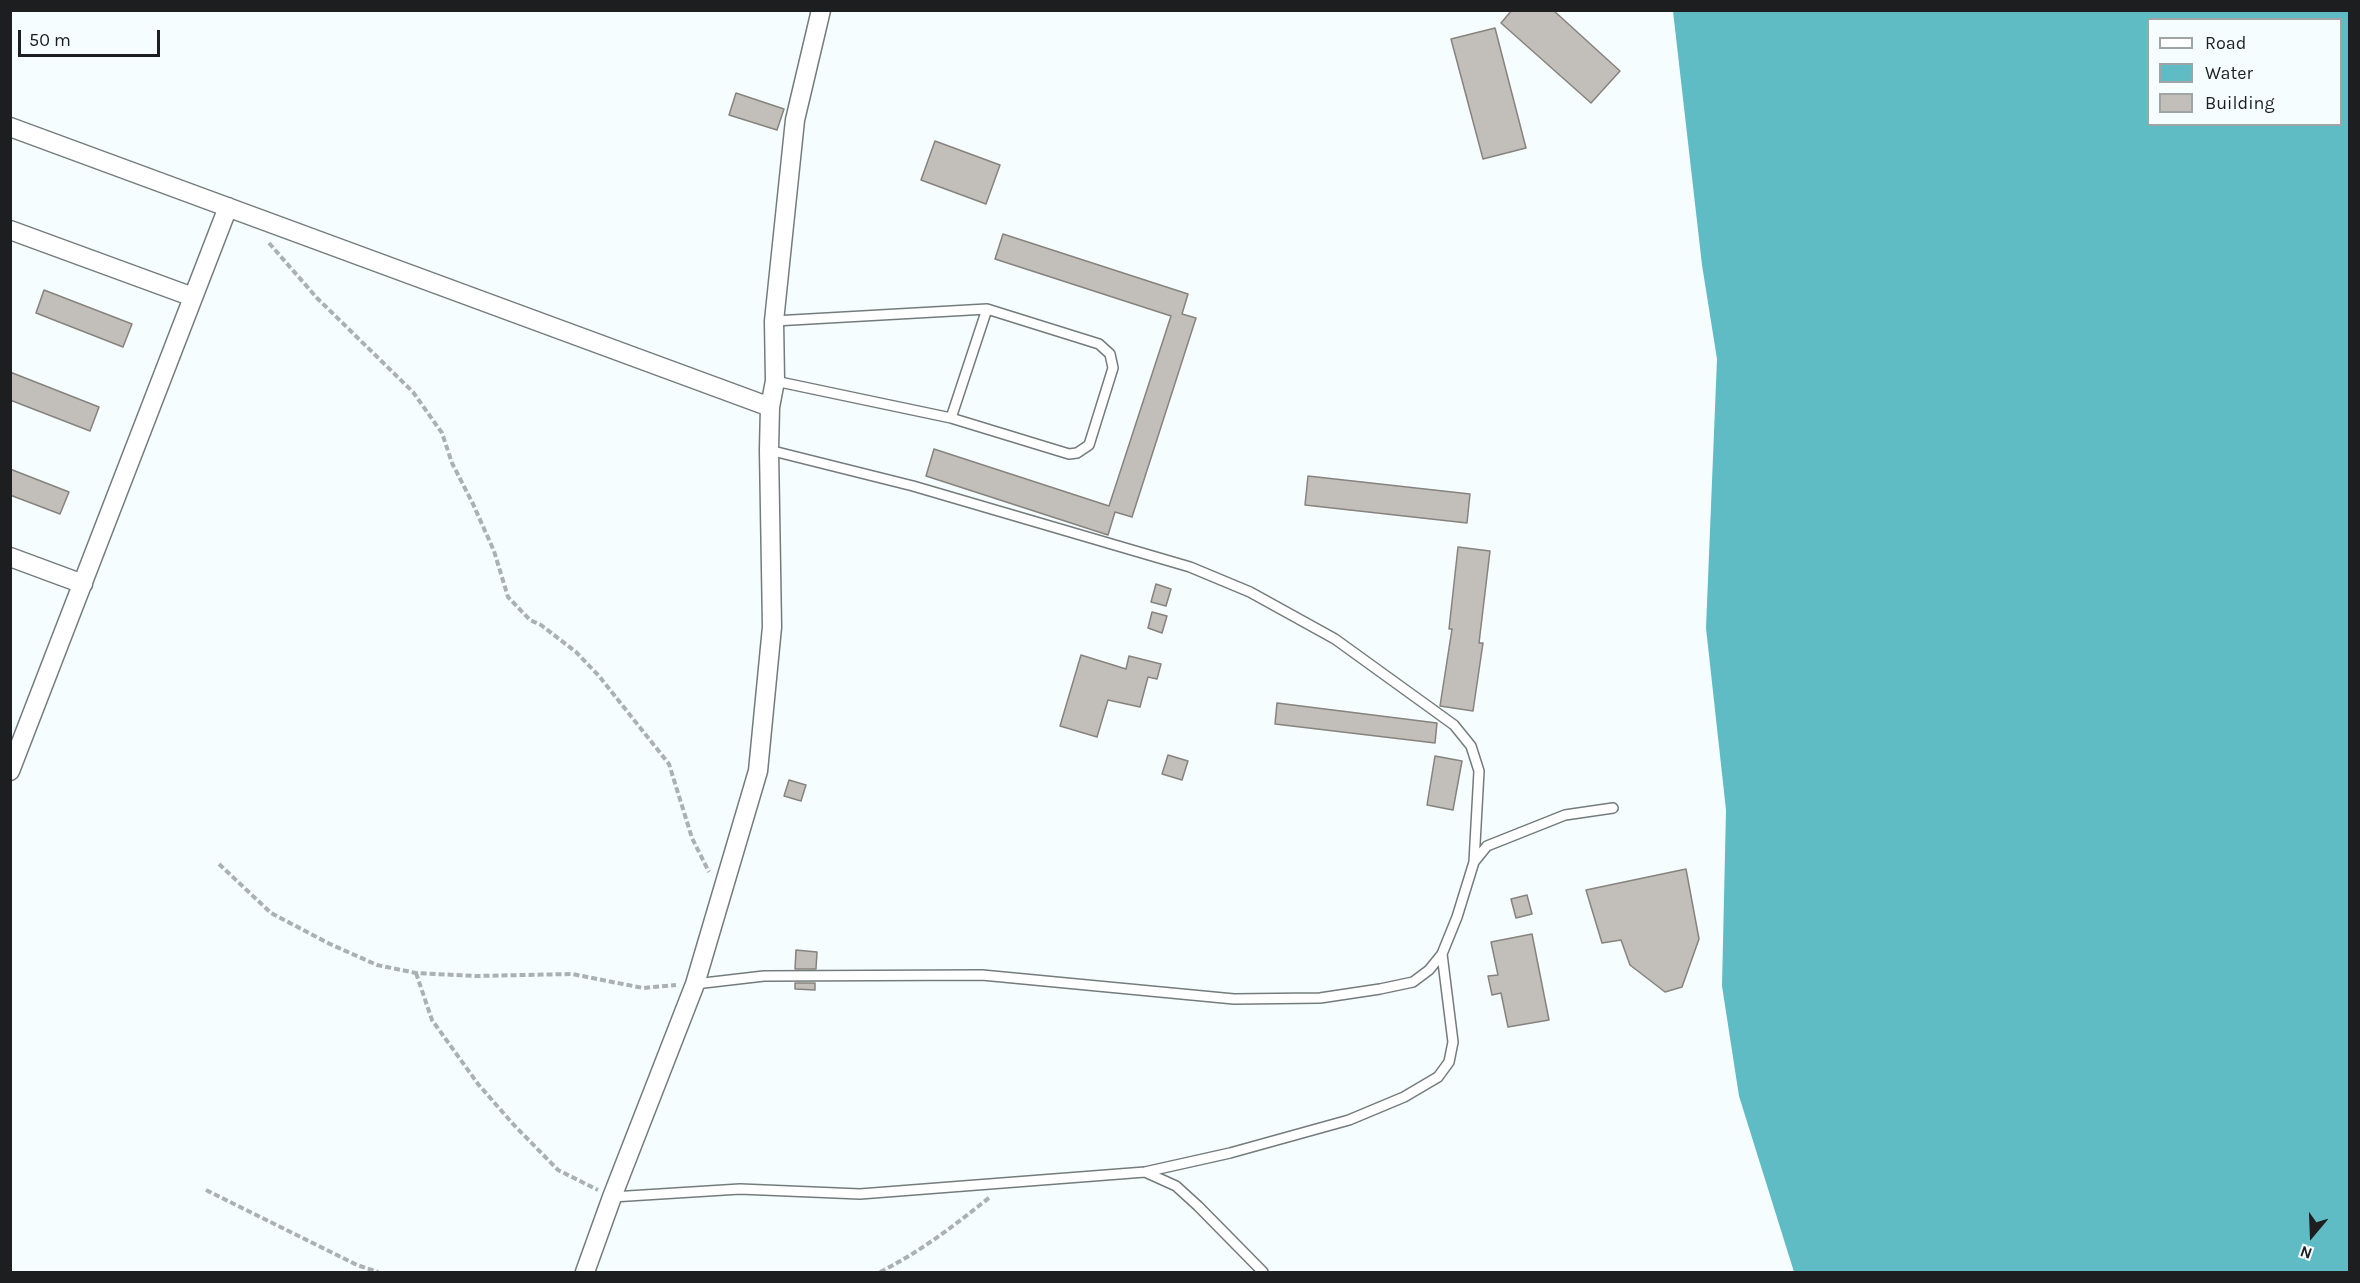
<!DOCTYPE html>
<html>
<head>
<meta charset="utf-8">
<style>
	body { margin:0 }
	#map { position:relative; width:2360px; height:1283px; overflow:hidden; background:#f6fdfe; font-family:Karla,sans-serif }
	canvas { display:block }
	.frame { position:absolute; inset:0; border:12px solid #1c1e1f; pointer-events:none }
	.legend { position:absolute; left:2147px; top:18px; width:195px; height:108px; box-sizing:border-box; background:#f6fdfe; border:2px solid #9fa4a5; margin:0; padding:8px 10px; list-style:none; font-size:18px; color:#1c1e1f }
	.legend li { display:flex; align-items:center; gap:12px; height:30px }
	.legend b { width:30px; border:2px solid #9fa4a5 }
	.north { position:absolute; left:2282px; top:1205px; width:60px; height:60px; -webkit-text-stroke:4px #f6fdfe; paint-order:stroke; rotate:199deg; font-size:16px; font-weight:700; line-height:24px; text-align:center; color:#1c1e1f }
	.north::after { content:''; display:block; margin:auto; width:21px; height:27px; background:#1c1e1f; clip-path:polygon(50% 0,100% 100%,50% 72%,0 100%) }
	.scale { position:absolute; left:18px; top:30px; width:142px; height:27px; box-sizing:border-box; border:3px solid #1c1e1f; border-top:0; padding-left:8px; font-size:18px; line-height:21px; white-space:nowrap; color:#1c1e1f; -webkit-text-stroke:4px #f6fdfe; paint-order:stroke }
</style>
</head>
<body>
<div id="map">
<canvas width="2360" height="1283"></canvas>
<div class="frame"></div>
<ul class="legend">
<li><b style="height:8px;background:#fff"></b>Road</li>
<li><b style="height:16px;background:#5fbcc4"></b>Water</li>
<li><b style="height:16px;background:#c2bfba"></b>Building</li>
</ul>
<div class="north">N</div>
<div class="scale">50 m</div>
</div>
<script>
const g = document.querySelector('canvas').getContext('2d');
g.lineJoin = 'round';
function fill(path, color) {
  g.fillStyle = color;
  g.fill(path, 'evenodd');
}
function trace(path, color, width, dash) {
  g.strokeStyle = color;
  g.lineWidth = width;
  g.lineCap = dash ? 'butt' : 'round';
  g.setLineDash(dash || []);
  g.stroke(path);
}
const water = new Path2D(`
	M1673,11H2349V1272H1794L1739,1096L1722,986L1726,810L1706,628L1717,359L1702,265ZM2148,20H2340V124H2148Z`);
const building = new Path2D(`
	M1512,10H1553L1620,71L1591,103L1501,23Z
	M1495,28L1526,148L1483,159L1451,39Z
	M736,93L784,109L777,130L729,115Z
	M935,141L1000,165L986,204L921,180Z
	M1003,234L1188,294L1182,314L1196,318L1132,517L1115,512L1108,535L926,476L934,449L1109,506L1171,316L995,259Z
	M44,290L132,324L123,347L36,313Z
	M10,372L99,407L90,431L10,400Z
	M10,469L69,492L60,514L10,495Z
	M1308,476L1470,494L1467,523L1305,505Z
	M1458,547L1490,551L1479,643H1483L1473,711L1440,706L1452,629H1449Z
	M1156,584L1171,589L1166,606L1151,602Z
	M1152,612L1167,616L1162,633L1148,628Z
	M1081,655L1126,669L1129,656L1161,664L1157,679L1148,677L1140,707L1108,700L1097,737L1060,726Z
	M1277,703L1437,723L1435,743L1275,724Z
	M1168,755L1188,761L1182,780L1162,774Z
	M1435,756L1462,761L1453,810L1427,805Z
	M789,780L806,785L801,801L784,796Z
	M1686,869L1699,939L1682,987L1665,992L1630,965L1621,940L1602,943L1586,890Z
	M1527,895L1532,914L1516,918L1511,899Z
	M1532,934L1549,1020L1508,1027L1501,993L1492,995L1488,976L1498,975L1491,942Z
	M796,950L817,952L816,969H795Z
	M795,983H815V990L795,989Z`);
const path = new Path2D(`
	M269,243L317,298L413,392L442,433L452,463L473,504L494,551L508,597L530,620L541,625L576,652L599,676L669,764L692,838L709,872
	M219,864L271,913L330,944L377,965L416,973L475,976L572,974L643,988L676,985
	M416,973L432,1020L478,1084L513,1124L558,1170L598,1190
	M206,1190L357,1265L378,1272
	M10,1272H11
	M880,1272C920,1252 955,1225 990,1197`);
const lane = new Path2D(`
	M774,321L987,309L1099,344L1110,354L1113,368L1089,445L1077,453L1069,454L951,418L775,381
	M951,418L987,309
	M769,450L913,486L1190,567L1250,592L1335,639L1454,725L1471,746L1479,771L1474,862
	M695,984L764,976L982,975L1234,999L1320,998L1380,989L1413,982L1429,970L1442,954L1457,917L1474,862L1487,846L1565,815L1613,808
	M1145,1172L1176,1186L1198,1206L1263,1272
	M612,1197L740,1189L860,1194L1145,1172L1230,1153L1349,1120L1404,1097L1438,1077L1449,1062L1453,1042L1442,954`);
const street = new Path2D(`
	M10,127L770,407
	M10,230L193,297
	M10,557L83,584
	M10,771L228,207
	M585,1272L612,1197L695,984L758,771L772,627L769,450L770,407L775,381L774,321L795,120L821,10`);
fill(water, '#5fbcc4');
fill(building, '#c2bfba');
trace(building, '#86837e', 1.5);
trace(lane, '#747b7b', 12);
trace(street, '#747b7b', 21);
trace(path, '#abb0b1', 4, [6, 3]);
trace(lane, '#fff', 9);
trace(street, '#fff', 18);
</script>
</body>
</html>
